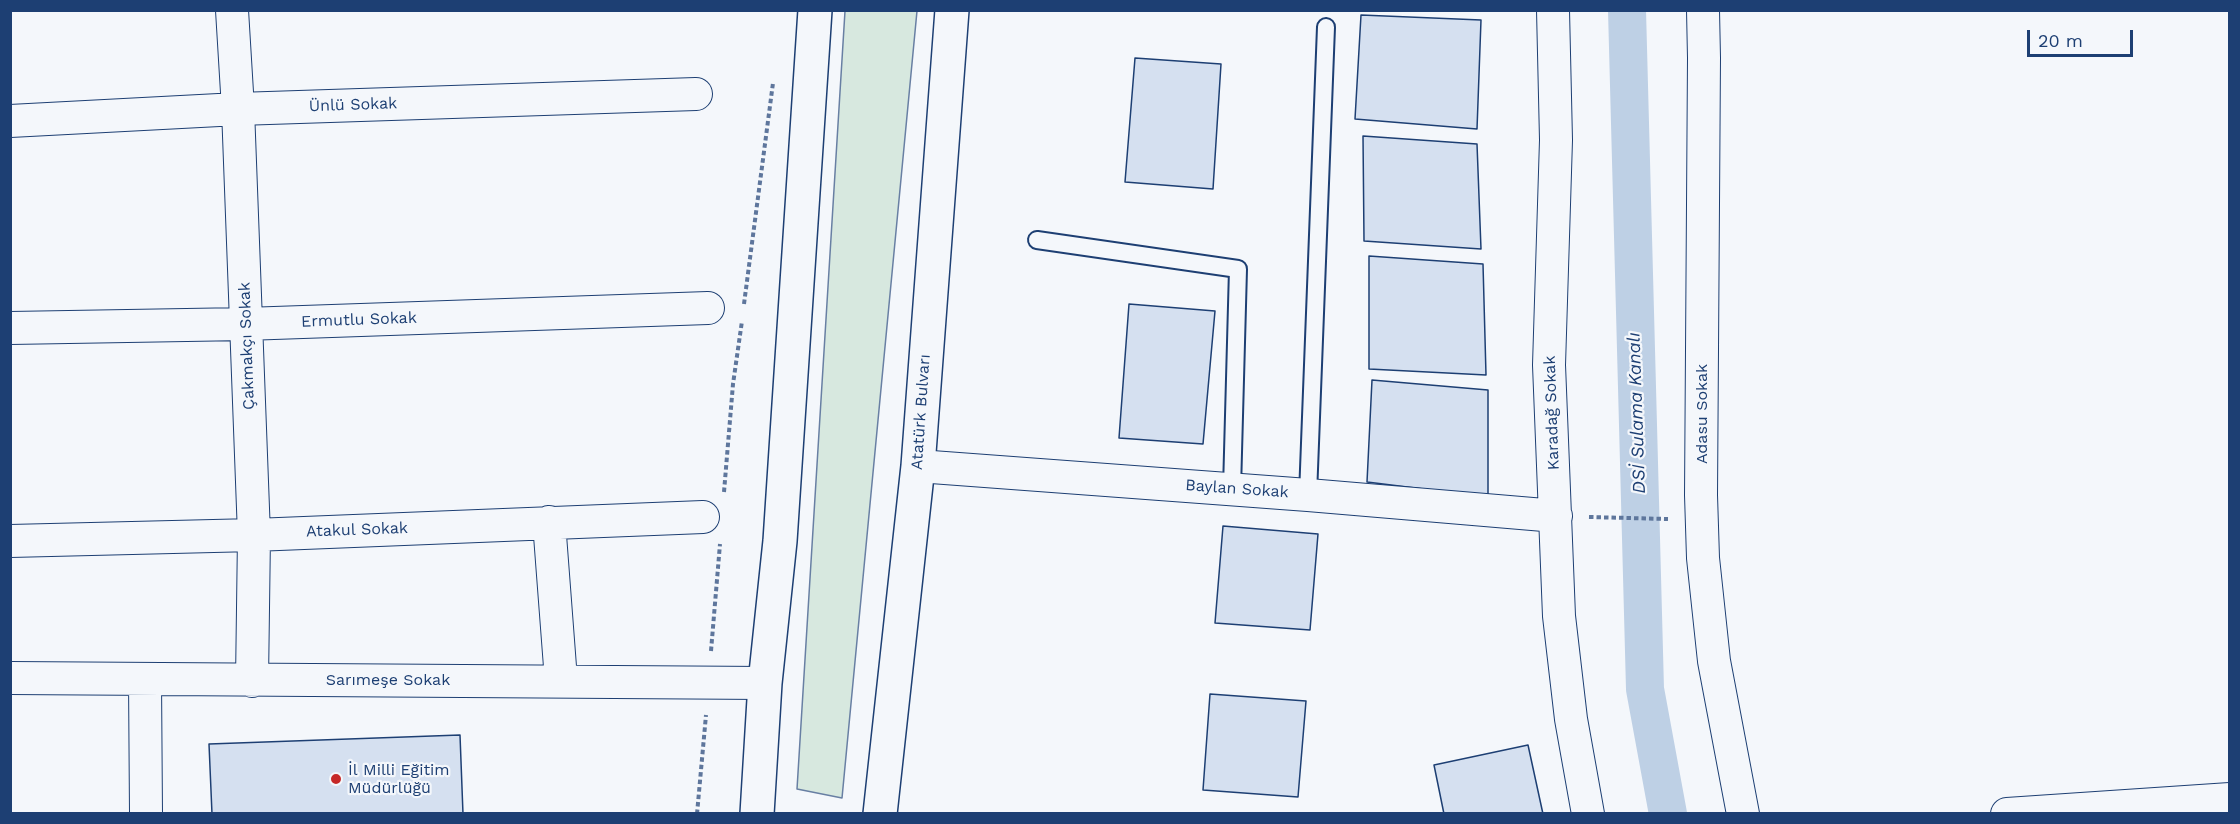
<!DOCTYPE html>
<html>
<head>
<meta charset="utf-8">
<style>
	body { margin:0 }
	#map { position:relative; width:2240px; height:824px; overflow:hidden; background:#f4f7fb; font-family:"Work Sans",sans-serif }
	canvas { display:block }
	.frame { position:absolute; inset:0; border:12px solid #1d3f73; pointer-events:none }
	.scale { position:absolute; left:2027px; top:30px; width:106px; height:27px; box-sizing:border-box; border:3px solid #1d3f73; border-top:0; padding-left:8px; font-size:18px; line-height:21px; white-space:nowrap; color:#1d3f73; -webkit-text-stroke:4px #f4f7fb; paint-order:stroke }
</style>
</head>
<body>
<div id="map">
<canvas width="2240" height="824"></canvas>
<div class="frame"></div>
<div class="scale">20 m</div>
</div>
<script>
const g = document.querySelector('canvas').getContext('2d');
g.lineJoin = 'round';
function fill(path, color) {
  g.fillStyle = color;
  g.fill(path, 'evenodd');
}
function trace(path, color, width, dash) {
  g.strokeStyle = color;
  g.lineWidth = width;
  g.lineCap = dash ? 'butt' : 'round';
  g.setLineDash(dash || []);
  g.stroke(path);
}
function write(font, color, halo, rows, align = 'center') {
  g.font = font + ' "Work Sans",sans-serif';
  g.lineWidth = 4.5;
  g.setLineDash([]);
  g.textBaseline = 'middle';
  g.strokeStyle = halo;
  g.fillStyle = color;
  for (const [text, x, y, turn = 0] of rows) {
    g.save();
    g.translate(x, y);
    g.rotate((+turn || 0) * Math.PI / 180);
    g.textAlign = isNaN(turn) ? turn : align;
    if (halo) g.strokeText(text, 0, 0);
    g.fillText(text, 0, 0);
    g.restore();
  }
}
const green = new Path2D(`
	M845,11H917L842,798L797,789Z`);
const canal = new Path2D(`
	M1627,10L1645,689L1668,814`);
const building = new Path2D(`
	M1361,15L1481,20L1477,129L1355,119Z
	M1135,58L1221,64L1213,189L1125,182Z
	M1363,136L1477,144L1481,249L1364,241Z
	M1369,256L1483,264L1486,375L1369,369Z
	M1129,304L1215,311L1203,444L1119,438Z
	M1372,380L1488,390V497L1367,482Z
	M1223,526L1318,534L1310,630L1215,623Z
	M1210,694L1306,701L1298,797L1203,790Z
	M460,735L463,814H212L209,744Z
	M1528,745L1543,814H1444L1434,765Z`);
const path = new Path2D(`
	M744,304L773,83
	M724,492L733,384L742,321
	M1589,517L1668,519
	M711,651L720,544
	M697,814L706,715`);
const service = new Path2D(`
	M1037,240L1238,269L1232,489
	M1308,495L1326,27`);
const minor = new Path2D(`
	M232,10L238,109L254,535L252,681
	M1553,10L1556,140L1549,365L1559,616L1571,719L1588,814
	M1703,10L1704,58L1701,495L1703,558L1714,661L1743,814
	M10,121L238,109L696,94
	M10,328L245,324L708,308
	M918,466L1308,495L1556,516
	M549,522L561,680
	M10,541L254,535L703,517
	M10,678L765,683
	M145,680L146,814
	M2007,814L2230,799`);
const primary = new Path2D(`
	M757,814L765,683L780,541L815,10
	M880,814L918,466L952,10`);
const markers = [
	[336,779,6,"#c62828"]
];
const streetNames = [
	["Ünlü Sokak",353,105,-2],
	["Ermutlu Sokak",359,320,-2],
	["Çakmakçı Sokak",247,346,-92],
	["Atatürk Bulvarı",921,412,-86],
	["Karadağ Sokak",1552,413,-92],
	["Adasu Sokak",1702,414,-90],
	["Baylan Sokak",1237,489,4],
	["Atakul Sokak",357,530,-2],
	["Sarımeşe Sokak",388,680]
];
const poiNames = [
	["İl Milli Eğitim",348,770],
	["Müdürlüğü",348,788]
];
const waterNames = [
	["DSİ Sulama Kanalı",1637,413,-92]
];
fill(green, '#d7e8df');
trace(green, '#687fa3', 1.5);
trace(canal, '#bed0e5', 38);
fill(building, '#d5e0f0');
trace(building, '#1d3f73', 1.5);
trace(service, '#1d3f73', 20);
trace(minor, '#1d3f73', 34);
trace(primary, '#1d3f73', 36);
trace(path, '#5e769c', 4, [4.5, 3]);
trace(service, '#f4f7fb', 16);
trace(minor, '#f4f7fb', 32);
trace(primary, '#f4f7fb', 33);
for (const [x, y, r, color] of markers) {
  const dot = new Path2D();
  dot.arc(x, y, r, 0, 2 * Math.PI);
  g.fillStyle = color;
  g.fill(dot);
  trace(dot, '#f4f7fb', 2);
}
write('16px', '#1d3f73', '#f4f7fb', streetNames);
write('16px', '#1d3f73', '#f4f7fb', poiNames, 'left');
write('italic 18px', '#1d3f73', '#f4f7fb', waterNames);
</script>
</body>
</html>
